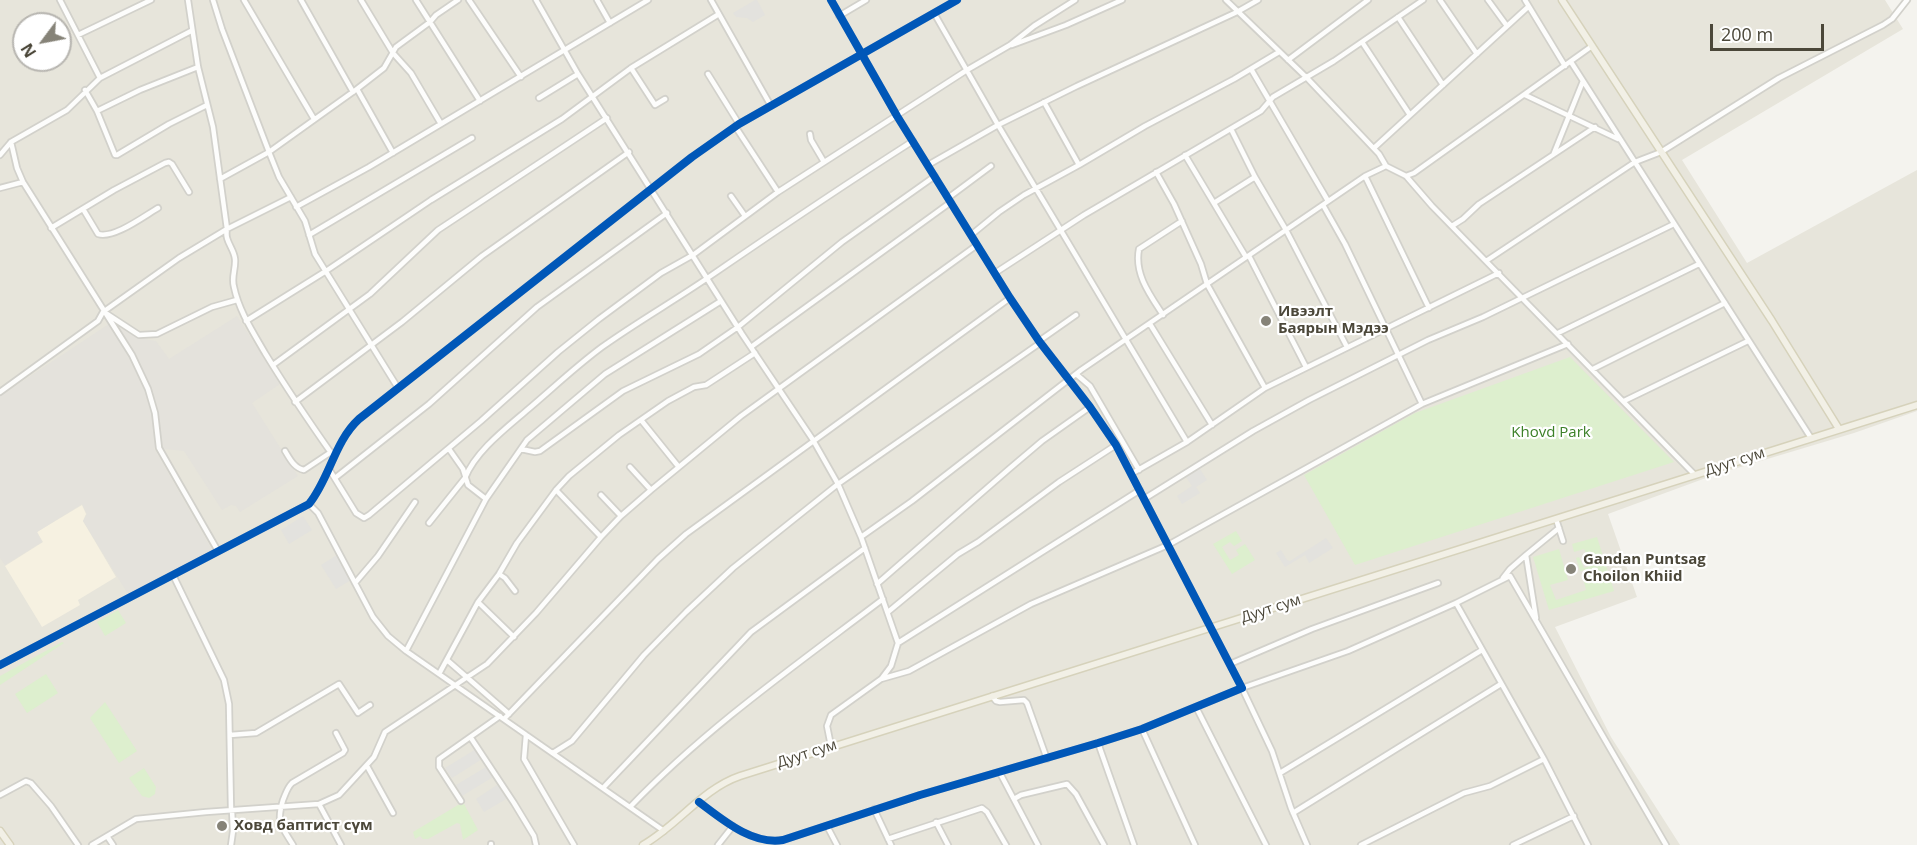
<!DOCTYPE html>
<html>
<head>
<meta charset="utf-8">
<style>
	body { margin:0 }
	#map { position:relative; width:1917px; height:845px; overflow:hidden; background:#f4f3ee; font-family:"Open Sans",sans-serif }
	canvas { display:block }
	.north { position:absolute; left:12px; top:12px; width:60px; height:60px; box-sizing:border-box; background:#fff; border:2px solid #b7b5b0; border-radius:50%; rotate:238deg; font-size:16px; font-weight:700; line-height:24px; text-align:center; color:#4b4739 }
	.north::after { content:''; display:block; margin:auto; width:21px; height:27px; background:#868378; clip-path:polygon(50% 0,100% 100%,50% 72%,0 100%) }
	.scale { position:absolute; left:1710px; top:24px; width:114px; height:27px; box-sizing:border-box; border:3px solid #4b4739; border-top:0; padding-left:8px; font-size:18px; line-height:21px; white-space:nowrap; color:#4b4739; -webkit-text-stroke:4px #fff; paint-order:stroke }
</style>
</head>
<body>
<div id="map">
<canvas width="1917" height="845"></canvas>
<div class="north">N</div>
<div class="scale">200 m</div>
</div>
<script>
const g = document.querySelector('canvas').getContext('2d');
g.lineJoin = 'round';
function fill(path, color) {
  g.fillStyle = color;
  g.fill(path, 'evenodd');
}
function trace(path, color, width, dash) {
  g.strokeStyle = color;
  g.lineWidth = width;
  g.lineCap = dash ? 'butt' : 'round';
  g.setLineDash(dash || []);
  g.stroke(path);
}
function write(font, color, halo, rows, align = 'center') {
  g.font = font + ' "Open Sans",sans-serif';
  g.lineWidth = 4.5;
  g.setLineDash([]);
  g.textBaseline = 'middle';
  g.strokeStyle = halo;
  g.fillStyle = color;
  for (const [text, x, y, turn = 0] of rows) {
    g.save();
    g.translate(x, y);
    g.rotate((+turn || 0) * Math.PI / 180);
    g.textAlign = isNaN(turn) ? turn : align;
    if (halo) g.strokeText(text, 0, 0);
    g.fillText(text, 0, 0);
    g.restore();
  }
}
const residential = new Path2D(`
	M0,0H1885L1903,29L1682,160L1747,263L1917,170V411L1854,433L1714,475L1608,514L1637,597L1555,627L1611,737L1680,845H0ZM24,24H60V60H24Z`);
const commercial = new Path2D(`
	M82,505L86,514L83,521L116,577L78,600L80,605L42,627L5,566L43,542L37,532Z`);
const industrial = new Path2D(`
	M237,316L280,384L252,403L298,476L240,512L236,506L231,505L222,510L184,451L154,448L212,550L128,594L83,521L87,514L82,504L37,532L42,542L5,565L0,558V396L115,320L139,338L156,341L169,359Z`);
const green = new Path2D(`
	M1570,357L1674,462L1355,565L1304,475L1415,413Z
	M1236,531L1242,541L1234,546L1230,542L1222,547L1230,560L1239,555L1236,550L1245,544L1255,560L1232,574L1213,544Z
	M1597,537L1614,591L1549,610L1533,557L1559,549L1568,580L1550,585L1556,600L1586,590L1582,574L1584,576L1588,574L1585,570L1580,571L1576,558L1579,557L1584,568L1595,564L1591,553H1586L1584,549L1574,552L1572,544Z
	M118,610L126,623L105,636L97,622Z
	M62,642L64,643L0,685V676Z
	M46,674L58,693L27,713L15,694Z
	M105,702L137,751L119,763L90,718Z
	M144,768L156,787L155,794L149,798L142,796L129,778Z
	M463,802L478,830L463,840L460,824L457,823L428,839H423L420,836L415,839L413,832Z`);
const parking = new Path2D(`
	M755,0H757L765,15L753,22L747,18L736,17L733,13Z
	M1200,469L1207,480L1196,487L1200,493L1182,504L1177,496L1192,486L1186,477Z
	M303,516L312,530L289,544L281,530Z
	M1326,538L1333,548L1309,563L1305,555L1285,567L1276,553L1281,550L1287,560L1290,561Z
	M337,555L351,580L336,589L321,565Z
	M476,749L482,759L452,778L445,768Z
	M486,767L493,777L462,796L456,785Z
	M497,785L508,798L484,812L476,799Z`);
const minor = new Path2D(`
	M60,0L100,78
	M188,0L198,67L213,127L227,229C224,241 234,248 235,259C236,269 231,277 234,287C239,311 253,332 265,353C287,389 310,423 334,457
	M213,0L222,29L269,152L279,177L305,221L315,254L398,388
	M244,0L314,119
	M301,0L353,92
	M361,0L393,53L411,73L441,124
	M416,0L480,101
	M469,0L521,77
	M536,0L578,74L742,334L813,440L838,484L861,537L898,643L891,666L882,678
	M597,0L610,23
	M711,0L771,106
	M1226,0L1307,78L1379,154L1386,166L1406,176L1432,206L1695,475
	M1440,0L1477,54
	M1488,0L1507,26
	M1525,0L1565,66
	M934,13L998,125L1187,442
	M839,16L866,0
	M1398,17L1443,85
	M78,35L151,0
	M1362,42L1410,115
	M1012,45L1066,25L1122,0
	M1288,60L1368,0
	M1571,62L1811,438
	M631,68L655,105L665,99
	M1251,69L1328,201
	M708,74L739,124
	M357,89L393,153
	M85,90L97,111L140,90L198,67
	M1525,95L1618,139
	M539,98L578,74
	M1044,102L1079,165
	M97,111L115,155H117L169,124L207,105
	M735,126L778,192
	M1231,129L1255,177L1286,230L1347,347
	M810,134L811,140L824,162
	M11,142L17,168L23,182L132,355L148,389L155,413L159,448L218,551
	M1374,148L1528,7
	M1554,153L1583,81
	M0,155L11,142L67,110L100,78L191,31
	M1185,155L1246,257
	M928,165L998,125L1077,86L1237,12L1258,0
	M1156,172L1174,204L1201,264L1207,284L1265,388
	M1365,176L1429,308
	M1406,176L1414,173L1592,46
	M220,179L269,152L357,89L384,68L396,47L430,22L436,15L458,0
	M0,188L23,182
	M731,196L745,216
	M948,198L991,166
	M1214,203L1255,177
	M1323,205L1345,244L1422,404
	M296,207L369,167L648,0
	M83,209L98,234C114,239 144,216 158,208
	M1452,226L1463,219L1479,204L1595,127
	M51,228L114,190L165,163L169,162L172,164L189,192
	M309,235L472,138
	M971,235L999,212L1024,195L1079,165L1145,126L1234,79L1279,52
	M1249,256L1306,367
	M1486,261L1635,162L1661,152L1779,78L1883,25L1892,19L1907,0
	M995,273L1084,215L1261,111L1273,97L1334,61L1423,0
	M107,314L139,335L157,334L212,307L237,300
	M1163,315C1150,295 1134,274 1139,249L1182,221
	M246,321L326,271L431,200L562,119L631,68L719,14
	M1150,324L1212,425
	M1558,333L1699,264
	M1039,341L1076,315
	M751,347L951,202
	M273,365L370,294L438,230L607,118
	M1593,369L1725,303
	M1076,374L1090,386L1139,470
	M0,392L98,321L103,312L179,258L227,229L291,197
	M1624,401L1748,341
	M295,402L402,322L482,256L629,152
	M641,420L678,466
	M449,449L463,469L468,485L486,499
	M521,449L535,452L540,451L623,391L699,354L738,327L842,242L935,176
	M285,451C290,459 294,468 304,470L331,452
	M630,467L651,490
	M329,469L356,513L364,518L369,515L481,421L558,352L599,319L661,273L693,255L778,192L967,70L1010,45L1034,26L1075,0
	M1131,474L1187,442L1265,388L1499,273
	M335,478L429,404L537,307L667,213
	M556,490L601,537
	M601,495L621,516
	M1144,499L1253,431L1309,400L1428,340L1483,317L1674,224
	M309,504L318,513L373,617L388,636L406,651L664,831
	M1556,519L1563,541
	M429,523L465,478C475,452 505,429 526,411C551,390 575,367 602,347C637,322 674,301 709,277C776,231 844,185 913,141
	M861,537L912,501L1081,370L1365,176L1386,166
	M499,574L505,578L515,591
	M173,575L224,680L229,704L231,810
	M1503,578L1510,569L1526,555
	M355,583L378,556L415,502
	M877,584L1009,469L1042,441L1090,407
	M478,602L514,637
	M1456,603L1544,759L1588,845
	M888,612L958,554L978,542L1059,482L1116,445
	M1536,618L1526,555L1559,528
	M898,643L1140,490
	M406,651L486,499L527,440L605,374L721,301
	M447,660L509,714
	M1230,664L1312,629L1438,583
	M0,665L309,504C330,478 334,442 359,419L692,157L739,124L957,0
	M439,674L478,602L499,574L517,543L556,490L569,476L619,435L668,401L694,387L706,385L755,353
	M992,696L996,701L1000,702L1024,700L1027,703L1047,759
	M1196,707L1266,845
	M504,719L658,559L686,534L1010,298
	M1142,729L1195,845
	M230,735L256,733L339,684L358,713L370,705
	M526,735L524,759L574,845
	M471,738L514,803L534,836L536,845
	M1098,743L1134,845
	M831,746L827,726L831,715L881,679L909,671L1031,604L1168,545L1422,404L1568,344
	M553,753L572,741L644,655L686,612L733,568L838,484L1040,343
	M367,766L393,813
	M1000,773L1038,845
	M1280,773L1482,650
	M603,788L751,632L865,548
	M0,795L26,781L31,783L51,806L78,845
	M1014,799L1021,795L1067,784L1076,794L1104,845
	M461,801L439,767V759L500,716
	M699,802C723,820 752,845 783,840L920,795L1098,743L1142,729L1242,688L1116,445L1090,407L1039,341L1010,298L897,116L831,0
	M319,804L341,845
	M630,807C706,728 796,665 883,599
	M874,809L891,845
	M1293,813L1501,684
	M936,822L948,845
	M827,826L837,845
	M107,836L113,845
	M888,839L982,808L987,812L1006,845
	M491,844V845
	M92,845L136,819L206,812L319,804L339,795L374,757L385,732L487,664L536,613L601,537L621,516L651,490L741,416L977,245
	M231,845L233,831L232,810
	M293,845C281,825 276,823 283,800C286,793 287,788 292,783L343,753L345,750L336,733
	M718,845L733,826
	M1307,845L1291,808L1272,751L1242,688L1348,651L1456,603L1510,576L1666,845
	M1361,845L1464,793L1490,786L1544,759
	M1513,845L1574,816`);
const major = new Path2D(`
	M1562,0L1772,321L1839,429
	M0,831L10,845
	M643,845C677,826 702,789 740,776L1917,405`);
const cycleway = new Path2D(`
	M0,665L309,504C330,478 334,442 359,419L692,157L739,124L957,0
	M699,802C723,820 752,845 783,840L920,795L1098,743L1142,729L1242,688L1116,445L1090,407L1039,341L1010,298L897,116L831,0`);
const markers = [
	[1266,321,6,"#868378"],
	[1571,569,6,"#868378"],
	[222,826,6,"#868378"]
];
const poiNames = [
	["Ивээлт",1278,312],
	["Баярын Мэдээ",1278,329],
	["Gandan Puntsag",1583,560],
	["Choilon Khiid",1583,577],
	["Ховд баптист сүм",234,826]
];
const parkNames = [
	["Khovd Park",1551,433]
];
const streetNames = [
	["Дуут сум",1735,462,-18],
	["Дуут сум",1271,609,-18],
	["Дуут сум",807,754,-18]
];
fill(residential, '#e7e5db');
fill(commercial, '#f6f1e1');
fill(industrial, '#e4e2dc');
fill(green, '#ddefce');
fill(parking, '#e3e2de');
trace(minor, '#d2d1cb', 8);
trace(major, '#d6d2bb', 9);
trace(minor, '#fdfdfc', 4.5);
trace(major, '#f2f0e6', 6);
trace(cycleway, '#0057b8', 8);
for (const [x, y, r, color] of markers) {
  const dot = new Path2D();
  dot.arc(x, y, r, 0, 2 * Math.PI);
  g.fillStyle = color;
  g.fill(dot);
  trace(dot, '#fff', 2);
}
write('bold 15px', '#4b4739', '#fff', poiNames, 'left');
write('15px', '#3c8028', '#fff', parkNames);
write('15px', '#4b4739', '#fff', streetNames);
</script>
</body>
</html>
